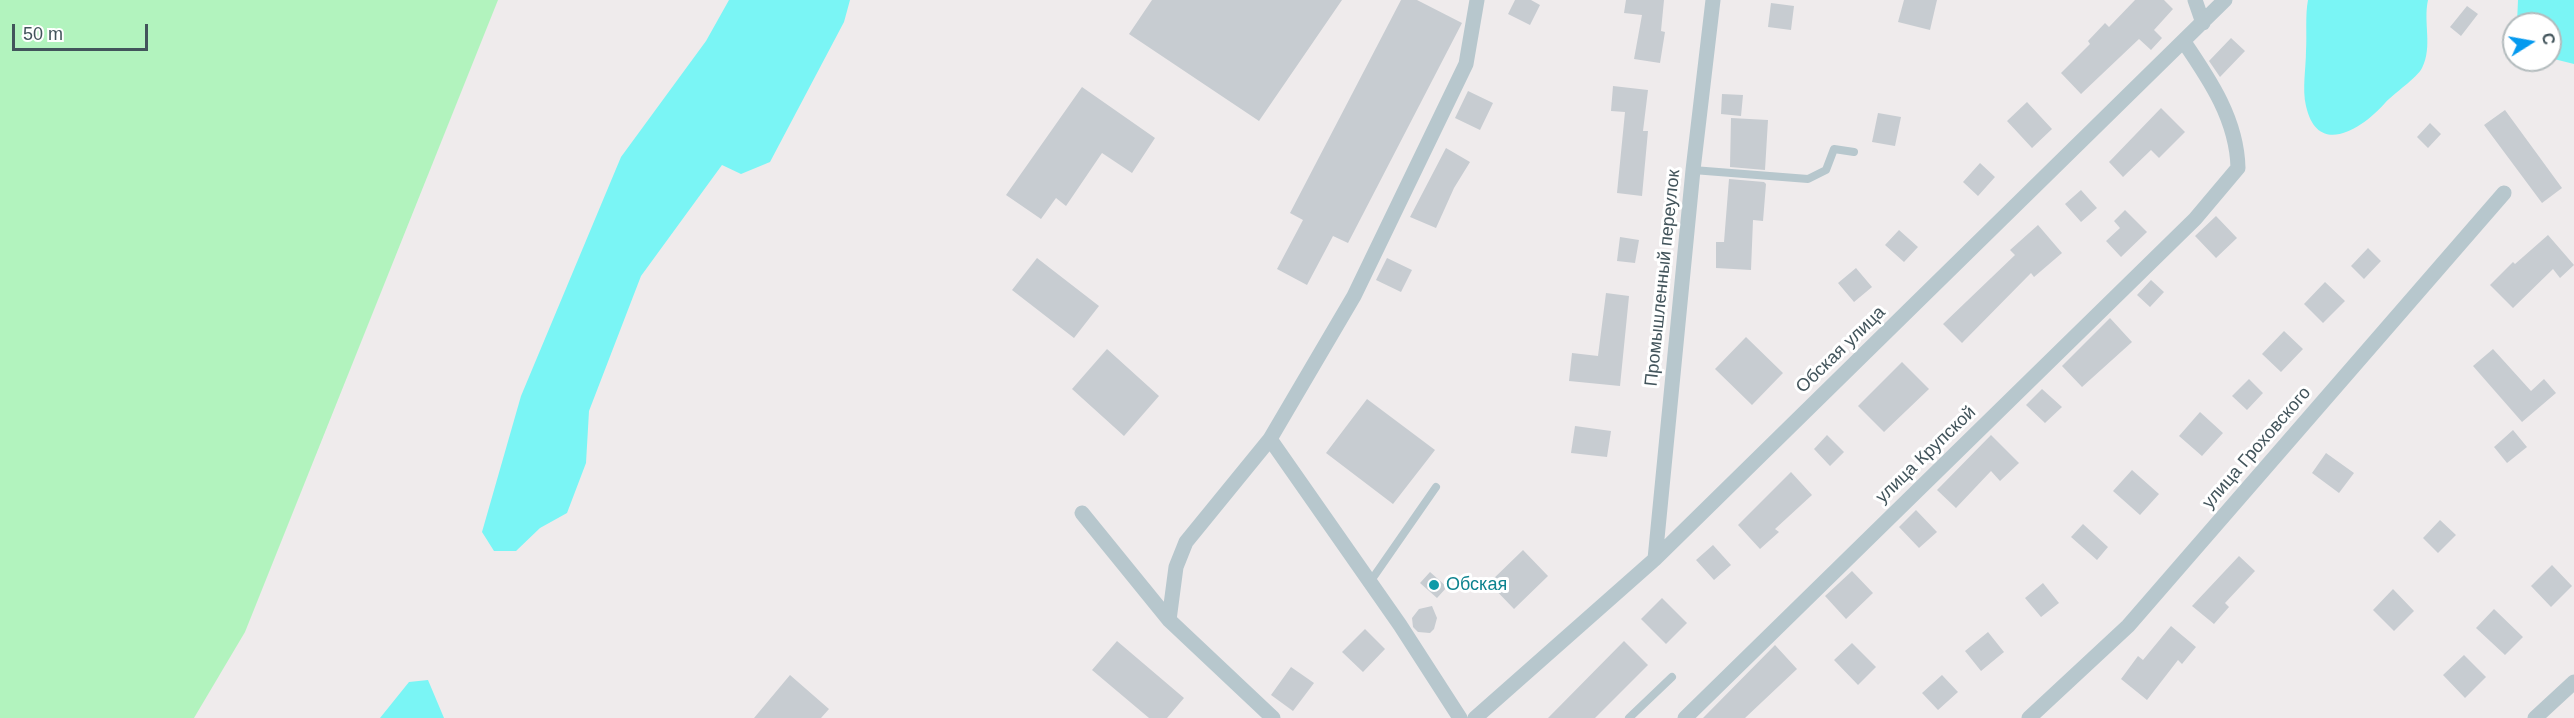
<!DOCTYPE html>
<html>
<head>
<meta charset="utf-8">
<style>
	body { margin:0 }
	#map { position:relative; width:2574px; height:718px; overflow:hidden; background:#efebec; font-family:Arial,sans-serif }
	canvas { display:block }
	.north { position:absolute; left:2502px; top:12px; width:60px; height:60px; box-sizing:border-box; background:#fff; border:2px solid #b3bbbd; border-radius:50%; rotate:79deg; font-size:16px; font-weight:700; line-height:24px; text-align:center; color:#42545b }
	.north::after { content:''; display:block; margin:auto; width:21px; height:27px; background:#059aef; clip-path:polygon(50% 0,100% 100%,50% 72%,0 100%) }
	.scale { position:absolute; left:12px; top:24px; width:136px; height:27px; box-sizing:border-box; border:3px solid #42545b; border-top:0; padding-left:8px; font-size:18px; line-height:21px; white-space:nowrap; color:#42545b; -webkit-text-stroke:4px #fff; paint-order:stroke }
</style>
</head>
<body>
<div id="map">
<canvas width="2574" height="718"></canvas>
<div class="north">С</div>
<div class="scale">50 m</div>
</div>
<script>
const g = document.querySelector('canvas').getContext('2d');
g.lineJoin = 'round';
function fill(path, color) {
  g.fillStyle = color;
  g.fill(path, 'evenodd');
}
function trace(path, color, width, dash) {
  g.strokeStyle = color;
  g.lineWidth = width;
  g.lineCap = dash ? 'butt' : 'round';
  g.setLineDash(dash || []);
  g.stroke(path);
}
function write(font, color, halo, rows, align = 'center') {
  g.font = font + ' Arial,sans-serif';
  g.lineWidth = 6;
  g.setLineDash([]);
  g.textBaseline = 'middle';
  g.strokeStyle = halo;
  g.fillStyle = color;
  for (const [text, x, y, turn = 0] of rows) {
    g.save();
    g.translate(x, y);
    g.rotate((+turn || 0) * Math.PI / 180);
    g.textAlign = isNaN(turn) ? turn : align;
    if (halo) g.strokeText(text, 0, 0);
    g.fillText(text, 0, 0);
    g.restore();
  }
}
const green = new Path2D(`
	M0,0H498L245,632L194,718H0Z`);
const water = new Path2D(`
	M729,0H850L844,22L770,162L741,174L722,165L641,276L589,411L586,463L567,513L540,528L516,551H494L482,532L521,396L621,157L706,41Z
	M2308,0H2428C2423,22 2433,47 2422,68C2417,78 2394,93 2385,103C2364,127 2318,159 2306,106C2302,89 2306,68 2306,51C2307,34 2305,16 2308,0Z
	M2518,0H2574V64L2550,58V24H2517Z
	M428,680L444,718H380L409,682Z`);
const building = new Path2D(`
	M1152,0H1342L1259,121L1129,34Z
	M1401,0H1417L1462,23L1348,243L1333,236L1307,285L1277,269L1303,220L1290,213Z
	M1515,0H1531L1540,5L1530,25L1508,14Z
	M1626,0H1664L1661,31L1665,32L1660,63L1634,59L1642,15L1624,13Z
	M1904,0H1937L1930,30L1898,22Z
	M2135,0H2164L2173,9L2154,30L2162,38L2151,50L2139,39L2081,94L2061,73L2090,44L2088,41L2105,23L2109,27Z
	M1771,3L1794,6L1791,30L1768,27Z
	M2467,6L2478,14L2461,36L2450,27Z
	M2231,38L2245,51L2220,77L2209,61Z
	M1613,86L1648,90L1643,131H1648L1642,196L1617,193L1625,112L1611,111Z
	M1082,87L1155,138L1132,173L1102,153L1066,206L1056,198L1041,219L1006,195Z
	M1468,91L1493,103L1480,130L1455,118Z
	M1722,94L1743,95L1741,116L1721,114Z
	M2027,102L2052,129L2032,148L2007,121Z
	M2161,108L2185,132L2159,158L2151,150L2123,177L2109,162Z
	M2505,110L2562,188L2542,203L2484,125Z
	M1878,113L1901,117L1895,146L1872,142Z
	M1731,118L1768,120L1765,170L1730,167Z
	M2430,123L2441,134L2428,148L2417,137Z
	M1446,148L1470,162L1454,188L1436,228L1410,217Z
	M1980,163L1995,177L1978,196L1963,182Z
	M1729,179L1764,182L1766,184L1763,221L1753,220L1751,270L1716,268V242H1724Z
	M2081,190L2097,208L2081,222L2065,204Z
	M2125,210L2147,232L2121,257L2106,241L2120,228L2114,221Z
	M2216,216L2237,238L2216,258L2195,236Z
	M2038,225L2062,253L2034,277L2031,273L1962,343L1943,324L2015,255L2010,250Z
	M1899,230L1918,247L1904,262L1885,245Z
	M2548,235L2574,265L2560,278L2553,269L2513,308L2490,285L2513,262L2515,264Z
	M1620,237L1639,240L1635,263L1617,261Z
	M2368,248L2381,261L2364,279L2351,266Z
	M1037,258L1099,306L1074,338L1012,290Z
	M1387,258L1412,270L1401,292L1376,280Z
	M1856,268L1872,287L1854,302L1838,283Z
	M2151,280L2164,292L2150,307L2137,295Z
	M2325,282L2345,301L2323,323L2304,304Z
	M1606,293L1629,296L1620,386L1569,381L1572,353L1598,356Z
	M2110,318L2132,342L2082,387L2062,366Z
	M2284,331L2303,349L2281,372L2262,354Z
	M1746,337L1783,373L1752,405L1715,369Z
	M1107,349L1159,396L1124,436L1072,389Z
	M2493,349L2531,391L2544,379L2556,393L2522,422L2473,366Z
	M1902,362L1929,389L1884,432L1858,406Z
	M2249,379L2263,393L2247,410L2232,396Z
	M2042,389L2062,407L2045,423L2026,405Z
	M1367,399L1435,450L1393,504L1326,453Z
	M2200,412L2223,433L2202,456L2179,436Z
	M1575,426L1611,431L1607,457L1571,453Z
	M2513,430L2527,447L2507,463L2494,447Z
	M1827,435L1844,452L1830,466L1814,449Z
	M1991,435L2019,463L2000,481L1991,471L1956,508L1937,490Z
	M2326,453L2354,473L2339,493L2312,473Z
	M2132,470L2159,494L2140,515L2113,491Z
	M1791,472L1812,495L1775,529L1779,532L1760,549L1738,525Z
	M1916,510L1937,532L1919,548L1899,527Z
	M2440,520L2456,535L2438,553L2423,538Z
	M2083,524L2108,547L2097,560L2071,537Z
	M1713,545L1731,565L1714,580L1696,560Z
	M1523,550L1548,576L1514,609L1489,583Z
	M2239,556L2255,571L2225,603L2229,607L2214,624L2192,606Z
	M2552,565L2572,586L2551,607L2531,586Z
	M1852,571L1873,593L1846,619L1825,596Z
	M1430,572L1447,587L1437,598L1420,583Z
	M2043,583L2059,603L2041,617L2025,598Z
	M2393,589L2414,611L2394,631L2373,610Z
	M1662,598L1687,623L1666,644L1641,619Z
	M1432,606L1437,618L1434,629L1430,633L1418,632L1413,627L1412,618L1419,609Z
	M2494,609L2523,637L2505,655L2476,628Z
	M2171,626L2196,647L2182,664L2178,660L2147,700L2121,679L2138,656L2143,660Z
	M1365,629L1385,649L1363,672L1342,652Z
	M1988,632L2004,652L1981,671L1965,651Z
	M1117,641L1184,698L1167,718H1149L1092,670Z
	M1624,641L1648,665L1595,718H1548Z
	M1852,643L1876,667L1858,685L1834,660Z
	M1775,645L1797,669L1745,718H1703Z
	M2464,655L2486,677L2465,698L2443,675Z
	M1291,667L1314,683L1293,711L1271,695Z
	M790,675L829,709L821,718H754Z
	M1942,675L1958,692L1938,710L1922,693Z`);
const service = new Path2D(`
	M1693,170L1808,179L1826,170L1834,149L1854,152
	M1370,582L1436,487
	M1629,718L1672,677`);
const minor = new Path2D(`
	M2195,0L2203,23
	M1270,439L1400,625L1460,718
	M1082,513L1169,620L1273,718
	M1655,559L1693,170L1713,0
	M1169,620L1176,567L1186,542L1270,439L1354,296L1466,64L1477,0
	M1475,718L1655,559L2225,0
	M1685,718L2195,219L2238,168C2237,120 2210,80 2184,42
	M2029,718L2128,626L2504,193
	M2535,718L2574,682`);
const markers = [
	[1434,585,6,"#0f9aa8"]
];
const streetNames = [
	["Промышленный переулок",1663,278,-84],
	["Обская улица",1841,350,-44],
	["улица Гроховского",2257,448,-49],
	["улица Крупской",1926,455,-44]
];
const cultureNames = [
	["Обская",1446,585]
];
fill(green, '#b2f3be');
fill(water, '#7af5f5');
fill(building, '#c7ccd1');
trace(service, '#b7c7cd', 8);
trace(minor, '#b7c7cd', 15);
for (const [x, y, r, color] of markers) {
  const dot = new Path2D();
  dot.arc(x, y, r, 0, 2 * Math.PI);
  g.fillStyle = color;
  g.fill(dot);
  trace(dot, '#fff', 2);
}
write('18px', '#42545b', '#fff', streetNames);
write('18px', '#0d838f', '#fff', cultureNames, 'left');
</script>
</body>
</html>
